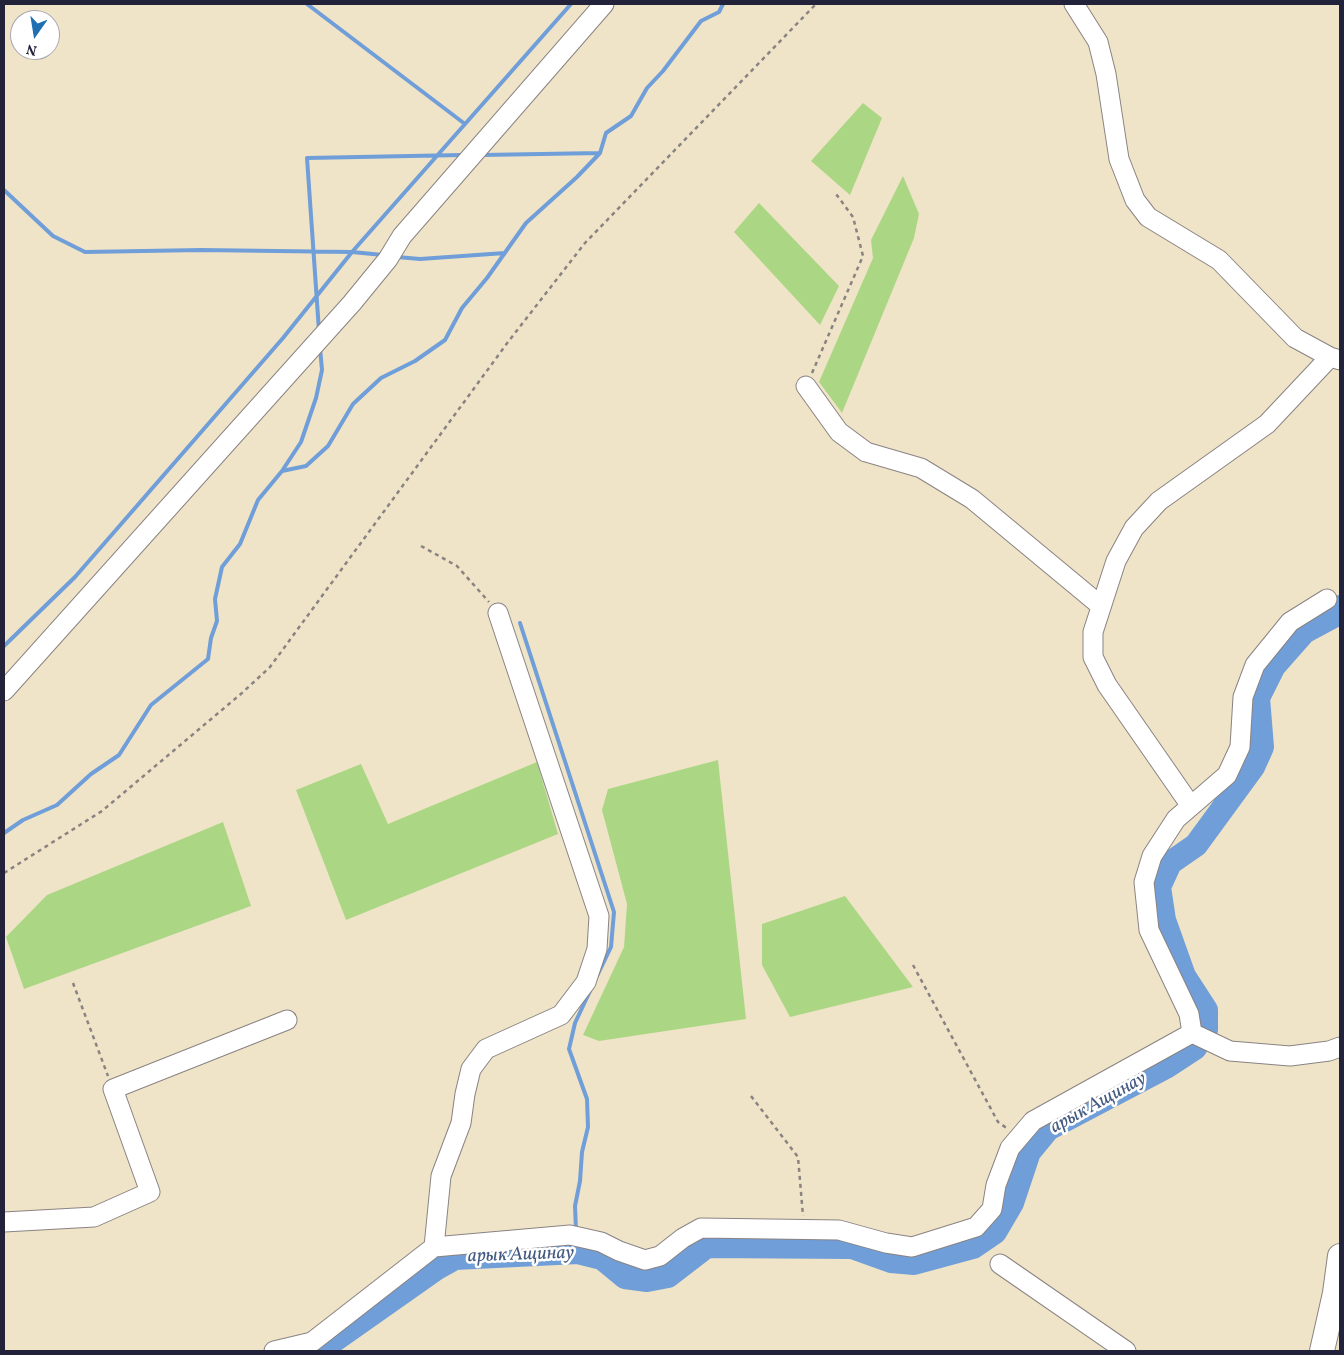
<!DOCTYPE html>
<html>
<head>
<meta charset="utf-8">
<style>
	body { margin:0 }
	#map { position:relative; width:1344px; height:1355px; overflow:hidden; background:#f0e4c8; font-family:Vollkorn,serif }
	canvas { display:block }
	.frame { position:absolute; inset:0; border:5px solid #22223b; pointer-events:none }
	.north { position:absolute; left:10px; top:10px; width:50px; height:50px; box-sizing:border-box; background:#fff; border:1px solid #a7a7b1; border-radius:50%; rotate:193deg; font-size:14px; font-weight:700; line-height:20px; text-align:center; color:#22223b }
	.north::after { content:''; display:block; margin:auto; width:18px; height:22px; background:#1f6fb2; clip-path:polygon(50% 0,100% 100%,50% 72%,0 100%) }
</style>
</head>
<body>
<div id="map">
<canvas width="1344" height="1355"></canvas>
<div class="frame"></div>
<div class="north">N</div>
</div>
<script>
const g = document.querySelector('canvas').getContext('2d');
g.lineJoin = 'round';
function fill(path, color) {
  g.fillStyle = color;
  g.fill(path, 'evenodd');
}
function trace(path, color, width, dash) {
  g.strokeStyle = color;
  g.lineWidth = width;
  g.lineCap = dash ? 'butt' : 'round';
  g.setLineDash(dash || []);
  g.stroke(path);
}
function write(font, color, halo, rows, align = 'center') {
  g.font = font + ' Vollkorn,serif';
  g.lineWidth = 5;
  g.setLineDash([]);
  g.textBaseline = 'middle';
  g.strokeStyle = halo;
  g.fillStyle = color;
  for (const [text, x, y, turn = 0] of rows) {
    g.save();
    g.translate(x, y);
    g.rotate((+turn || 0) * Math.PI / 180);
    g.textAlign = isNaN(turn) ? turn : align;
    if (halo) g.strokeText(text, 0, 0);
    g.fillText(text, 0, 0);
    g.restore();
  }
}
const green = new Path2D(`
	M863,103L882,118L850,195L811,161Z
	M903,176L919,214L914,238L842,413L819,382L873,258L871,240Z
	M759,203L839,286L820,325L734,232Z
	M718,760L746,1019L599,1041L583,1035L624,947L627,904L602,810L608,789Z
	M537,762L558,834L346,920L296,790L361,764L388,824Z
	M223,822L251,906L24,989L6,937L47,895Z
	M845,896L913,987L790,1017L762,965V924Z`);
const stream = new Path2D(`
	M307,4L465,124
	M482,155L600,153
	M4,190L53,236L85,252L201,250L352,252L383,255
	M397,257L420,259L505,253
	M319,331L307,158L462,155
	M282,471L301,442L316,398L322,370L320,348
	M520,623L614,912L611,947L597,976
	M4,646L75,577L283,338L352,252L571,4
	M4,833L23,820L57,805L91,774L119,755L151,705L208,659L211,638L217,621L215,599L222,567L240,544L258,500L282,471L306,466L328,446L353,404L381,378L415,361L445,340L462,308L487,278L526,223L577,177L600,153L606,133L631,116L647,88L663,71L701,21L719,12L723,4
	M576,1230L575,1206L580,1181L582,1152L588,1127L587,1099L569,1049L575,1023L590,991
	M577,1242L578,1252`);
const river = new Path2D(`
	M319,1351L437,1268L455,1258L578,1252L602,1258L625,1277L647,1280L668,1276L707,1246L852,1247L891,1261L914,1263L973,1247L995,1232L1012,1203L1029,1152L1048,1129L1166,1067L1195,1048L1206,1030V1010L1184,976L1164,920L1159,887L1170,863L1196,845L1253,767L1262,747L1258,698L1274,666L1304,632L1332,617L1340,607`);
const path = new Path2D(`
	M812,373L863,256L853,217L836,194
	M421,546L457,566L489,602
	M4,873L102,811L242,693L270,667L508,342L585,243L816,4
	M913,965L998,1122L1008,1129
	M73,983L108,1076
	M751,1096L798,1157L803,1216`);
const minor = new Path2D(`
	M1074,4L1098,42L1106,74L1119,159L1135,200L1148,217L1219,260L1295,338L1330,357L1340,360
	M806,386L839,432L866,452L921,468L972,499L1101,606
	M4,691L352,303L388,259L402,236L604,4
	M1191,806L1107,685L1093,657V632L1116,561L1134,528L1159,501L1267,424L1330,357
	M1192,1033L1230,1051L1290,1056L1329,1051L1340,1047
	M4,1222L94,1217L150,1192L113,1089L287,1020
	M434,1247L441,1176L461,1123L465,1094L471,1069L486,1049L561,1015L586,982L597,949L599,916L498,613
	M1000,1264L1126,1351
	M274,1351L312,1342L434,1247L570,1235L601,1242L619,1251L645,1260L660,1256L683,1238L701,1228L839,1230L886,1243L912,1247L976,1227L992,1209L996,1185L1010,1148L1033,1121L1192,1033L1189,1014L1149,930L1144,882L1152,856L1176,819L1227,775L1240,747L1243,697L1255,665L1290,622L1327,599`);
const major = new Path2D(`
	M1322,1351L1335,1293L1340,1256`);
const waterNames = [
	["арык Ащинау",1099,1104,-29],
	["арык Ащинау",521,1256,-2]
];
fill(green, '#abd784');
trace(stream, '#709ed9', 4);
trace(river, '#709ed9', 24);
trace(minor, '#898382', 21);
trace(major, '#898382', 26);
trace(path, '#898382', 2.5, [4, 4]);
trace(minor, '#fff', 19);
trace(major, '#fff', 24);
write('italic 19px', '#455a82', '#fff', waterNames);
</script>
</body>
</html>
